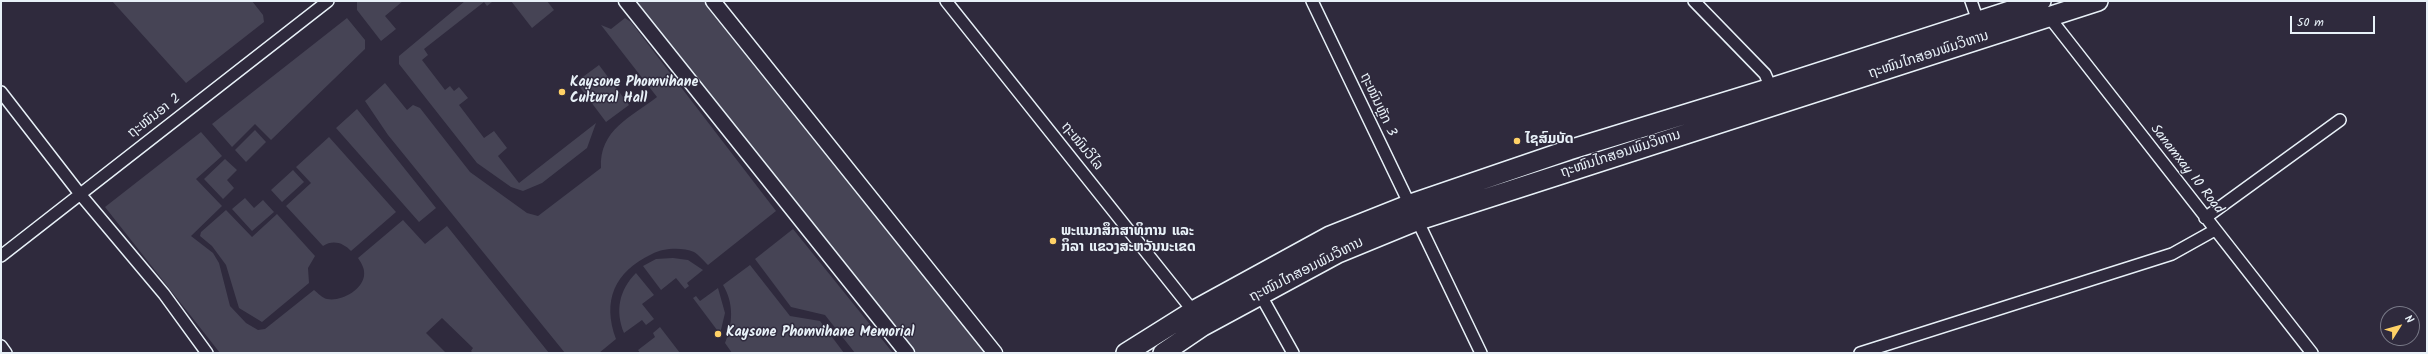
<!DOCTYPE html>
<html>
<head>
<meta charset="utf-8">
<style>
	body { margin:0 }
	#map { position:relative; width:2428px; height:354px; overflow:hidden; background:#2f2a3d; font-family:Kalam,sans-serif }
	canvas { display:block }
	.frame { position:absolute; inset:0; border:2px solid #e8f1f8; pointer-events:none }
	.north { position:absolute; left:2380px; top:306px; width:40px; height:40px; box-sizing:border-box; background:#2f2a3d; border:1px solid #797a88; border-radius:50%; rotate:53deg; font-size:11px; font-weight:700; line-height:16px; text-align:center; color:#e8f1f8 }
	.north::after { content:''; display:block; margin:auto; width:14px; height:18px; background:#ffd166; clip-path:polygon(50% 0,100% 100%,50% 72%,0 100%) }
	.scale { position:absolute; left:2290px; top:16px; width:85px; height:18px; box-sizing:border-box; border:2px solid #e8f1f8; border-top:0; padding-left:5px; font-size:12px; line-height:14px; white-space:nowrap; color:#e8f1f8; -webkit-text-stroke:3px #2f2a3d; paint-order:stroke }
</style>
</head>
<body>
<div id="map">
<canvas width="2428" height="354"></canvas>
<div class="frame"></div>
<div class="north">N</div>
<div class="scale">50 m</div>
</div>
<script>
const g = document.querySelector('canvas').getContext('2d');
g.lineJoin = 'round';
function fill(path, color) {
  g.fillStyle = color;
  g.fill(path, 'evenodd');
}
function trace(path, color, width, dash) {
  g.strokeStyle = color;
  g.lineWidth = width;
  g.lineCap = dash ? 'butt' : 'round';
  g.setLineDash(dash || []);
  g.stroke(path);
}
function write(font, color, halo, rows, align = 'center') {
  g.font = font + ' Kalam,"Noto Sans Lao",sans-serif';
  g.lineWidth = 3;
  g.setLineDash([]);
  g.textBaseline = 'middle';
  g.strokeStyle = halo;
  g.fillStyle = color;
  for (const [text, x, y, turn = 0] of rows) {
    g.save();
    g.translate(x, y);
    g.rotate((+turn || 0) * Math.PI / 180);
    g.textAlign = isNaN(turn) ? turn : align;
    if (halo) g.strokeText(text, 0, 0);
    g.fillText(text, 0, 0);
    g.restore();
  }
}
const green = new Path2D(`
	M112,1H252L263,15L264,22L186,83Z
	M357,1H403L385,16L396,29L381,41L357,10Z
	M465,1H491L492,2L487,6L484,2L424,49L428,55L422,60L445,90L450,86L454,91L459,87L468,98L459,105L484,138L494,131L507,148L498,156L519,183L596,123L587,148L542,183L523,191L511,187L477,163L399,64V56Z
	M511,1H547L554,10L532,28Z
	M633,1H707L989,353H914Z
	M347,18L365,40V49L271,140L255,124L232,147L212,124Z
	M625,18L631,22L776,211L708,265C704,261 699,255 694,252C682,247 663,248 652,254C614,272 602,301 616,339L599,353H565L388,135L365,101L385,83L407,110L413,105L420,108L470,172L527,213L538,216L601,168C599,130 631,117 657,97L601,25L611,29Z
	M599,65L629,105L606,122L576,82Z
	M357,109L436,208L419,222L336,128Z
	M255,130L266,142L246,162L235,150Z
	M201,132L222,156L196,179L222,206L191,236L213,253L219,263L230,306L246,323L258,330L265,329L314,290C318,293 322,298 327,299C341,302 362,290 364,276C365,269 362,264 358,258L403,220L425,244L447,226L549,353H473L471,351L473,348L442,318L426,333L446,353H220L105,207Z
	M329,137L396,212L351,251C344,243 333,239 323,246L286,206L311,183L296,167Z
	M225,159L237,170L227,180L234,188L223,199L204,179Z
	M293,170L304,182L282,202L271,190Z
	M245,198L254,208L263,200L274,212L252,231L232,209Z
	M226,210L252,237L277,214L315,256L308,268L309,283L262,322L239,308L226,265L212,246L200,236L201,232Z
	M793,229L893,353H855L825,315L791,307L755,259Z
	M673,258L688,260L703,270L687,283L689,286L685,289L676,278L661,290L643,266L656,259Z
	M750,265L790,316L820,321L844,353H732L725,343C733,324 734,303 723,285Z
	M636,273L654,295L642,304L654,319L646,325L642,320L624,333C615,311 619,290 636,273Z
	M718,288L725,313L720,334L693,298L696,296L700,301Z
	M660,327L680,353H640L638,350L655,337L653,333Z`);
const minor = new Path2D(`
	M946,1L1193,311
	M1312,1L1481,353
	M1694,1L1765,74L1771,88
	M1971,1L1978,21
	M2046,13L2312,353
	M1,92L80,194L164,294L207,353
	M2205,218L2340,120
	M1,256L328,1
	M1260,294L1293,353
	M1,346L6,353
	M1860,353L2172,254L2215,230`);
const tertiary = new Path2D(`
	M626,1L907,353
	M713,1L995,353`);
const trunk = new Path2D(`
	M1126,353L1193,311L1330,236L1408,205L1569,150L1771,88L2041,1
	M1163,353L1203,326L1338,253L1416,221L2098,1`);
const markers = [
	[562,92,4,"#ffd166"],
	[1517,141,4,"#ffd166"],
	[1053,241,4,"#ffd166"],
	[718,334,4,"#ffd166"]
];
const streetNames = [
	["ຖະໜົນໄກສອນພົມວິຫານ",1929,56,-18],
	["ຖະໜົນຫຼັກ 3",1377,105,65],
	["ຖະໜົນອາ 2",155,117,-38],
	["ຖະໜົນວິໄລ",1081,147,51],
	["ຖະໜົນໄກສອນພົມວິຫານ",1621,155,-18],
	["Sanamxay 10 Road",2186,170,52],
	["ຖະໜົນໄກສອນພົມວິຫານ",1307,271,-27]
];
const poiNames = [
	["Kaysone Phomvihane",570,84],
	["Cultural Hall",570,100],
	["ໄຊສົມບັດ",1525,141],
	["ພະແນກສຶກສາທິການ ແລະ",1061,233],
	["ກິລາ ແຂວງສະຫວັນນະເຂດ",1061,249],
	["Kaysone Phomvihane Memorial",726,334]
];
fill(green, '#464455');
trace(minor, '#e8f1f8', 14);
trace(tertiary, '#e8f1f8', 17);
trace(trunk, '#e8f1f8', 22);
trace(minor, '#2f2a3d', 11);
trace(tertiary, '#2f2a3d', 14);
trace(trunk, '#2f2a3d', 19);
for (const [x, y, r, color] of markers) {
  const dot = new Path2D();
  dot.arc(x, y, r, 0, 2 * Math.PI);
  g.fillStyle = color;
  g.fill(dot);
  trace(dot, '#2f2a3d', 1.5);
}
write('14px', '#e8f1f8', '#2f2a3d', streetNames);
write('bold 14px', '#e8f1f8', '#2f2a3d', poiNames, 'left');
</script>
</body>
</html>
